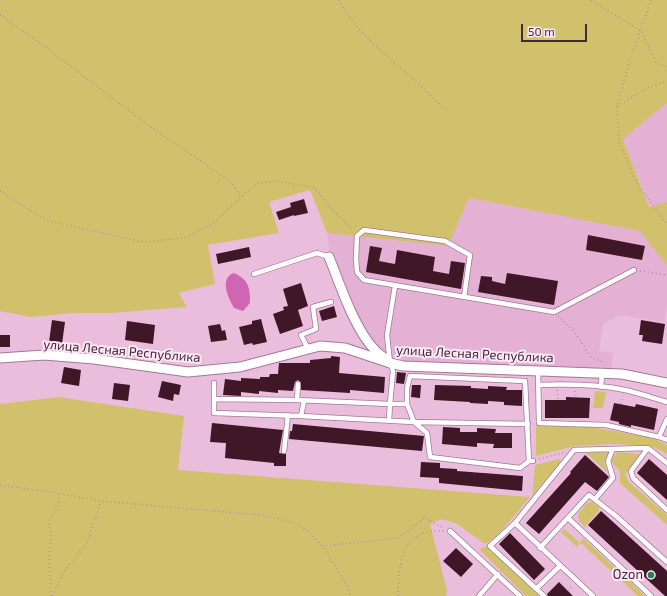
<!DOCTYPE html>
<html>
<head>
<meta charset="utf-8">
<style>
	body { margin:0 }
	#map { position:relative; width:667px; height:596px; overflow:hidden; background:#ebbddc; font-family:"Exo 2",sans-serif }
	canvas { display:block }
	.scale { position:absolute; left:521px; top:24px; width:66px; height:18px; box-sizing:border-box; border:2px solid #3e2c38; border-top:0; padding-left:5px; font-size:12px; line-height:14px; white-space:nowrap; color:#3e2c38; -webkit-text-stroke:3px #fee6f6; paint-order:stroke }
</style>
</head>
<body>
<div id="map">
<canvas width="667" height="596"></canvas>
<div class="scale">50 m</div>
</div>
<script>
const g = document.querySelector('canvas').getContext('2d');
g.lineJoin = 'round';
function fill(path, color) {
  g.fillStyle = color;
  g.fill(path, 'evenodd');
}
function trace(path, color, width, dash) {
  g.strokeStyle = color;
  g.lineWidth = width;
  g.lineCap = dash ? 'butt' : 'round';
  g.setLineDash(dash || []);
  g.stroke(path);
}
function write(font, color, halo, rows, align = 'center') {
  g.font = font + ' "Exo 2",sans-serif';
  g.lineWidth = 4;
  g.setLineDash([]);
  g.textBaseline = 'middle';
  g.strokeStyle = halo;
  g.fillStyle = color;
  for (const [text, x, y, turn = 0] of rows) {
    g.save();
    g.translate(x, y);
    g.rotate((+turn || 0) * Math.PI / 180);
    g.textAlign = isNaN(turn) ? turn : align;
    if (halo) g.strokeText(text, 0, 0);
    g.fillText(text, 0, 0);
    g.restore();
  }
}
const built = new Path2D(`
	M667,103V202L650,207L623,139Z
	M469,198L640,231L667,266V302L664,322L620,315L603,324L599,351L613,353L612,370L408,361L394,359L385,354L377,347L364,330L338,266L330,254L327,233L448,246Z`);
const green = new Path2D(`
	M0,0H667V103L623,139L649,207L667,202V266L640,231L469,198L448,246L327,233L310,190L269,202L279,233L208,245L215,284L179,293L187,307L112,313H75L30,317L0,311Z
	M595,391L606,392L603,408H593Z
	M59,397L184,416L178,470L530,497C520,508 497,540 485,544L457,524L442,519L430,524L447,590L446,596H0V404Z
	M536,426L591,427L653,438L667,445V454L650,446L615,444L575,446L536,456Z
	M609,452L604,463L609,474L586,453Z
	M617,452L639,454V458L625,474L629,482L667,515V525L620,483V471L613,464L612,460Z
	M559,459L561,462L532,496L535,465Z
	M593,502L599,507V511L585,526L579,521L578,514L587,503Z
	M565,529L580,543L583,538L645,596H638L581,543L577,547L561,532Z
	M487,546L539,596H526L479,549Z`);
const water = new Path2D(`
	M234,273C249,280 250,288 250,303L243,311L234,308C228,298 219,278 234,273Z`);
const building = new Path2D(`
	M304,199L308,213L294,216V215L279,220L276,212L291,207L290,203Z
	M588,235L645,246L642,260L586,250Z
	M370,246L382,248L379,261L395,264L397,250L435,257L433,271L449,274L451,261L465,263L461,289L366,272Z
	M249,247L251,257L218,264L216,254Z
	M507,273L558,281L554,305L478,292L481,276L492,277V281L505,284Z
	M301,283L308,306L298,310L303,326L280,334L273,314L284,310L283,307L288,306L283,289Z
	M334,306L337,317L322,321L319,311Z
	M261,319L267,342L253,345L252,343L244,345L239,327L252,324V321Z
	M52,320L65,322L62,344L49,342Z
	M641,320L665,324L662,344L642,341L643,335H639Z
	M127,321L155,325L153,344L125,340Z
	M220,324L222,331L225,330L227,340L211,342L208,326Z
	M0,335H10V347H0Z
	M331,356L340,357L339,373L385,377L384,393L350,390V393L301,390V383L298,380L295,382L293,391L278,390V393L259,391V394L241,392V396L223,395L225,379L241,381V378L260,379V377H269L270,374H278L279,363H310V360L331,358Z
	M64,367L81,370L79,386L61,383Z
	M397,372L406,373L404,384L396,383Z
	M162,381L181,385L179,395L174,394L173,401L158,397Z
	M114,383L130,385L128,401L112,399Z
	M412,385H421L420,398L411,397Z
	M435,385L471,386V388L488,389V386L507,387L506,390H522V406L504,405V402L488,401V404L470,403V402L434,400Z
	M566,397L590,398L589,418H545V400H566Z
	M614,403L635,407L636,404L658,409L654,430L631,425V427L619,424V422L610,420Z
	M212,423L283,430L279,453L286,454V466H274V463L225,458L226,443L210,442Z
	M293,424L424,436L422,451L289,439L290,431H292Z
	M443,427L460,428V432H477V428L496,429L495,433H512V448H493L494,444L477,443V447L442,444Z
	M585,455L609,477L597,491L585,482L539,534L526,523L571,473L570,472Z
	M649,459L667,475V500L637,473Z
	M421,462L440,463V468L457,469V471L523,476L522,491L439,483V478L420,477Z
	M601,511L667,571V596H665L588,525Z
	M510,533L545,569L534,580L499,544Z
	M456,548L473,564L461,577L443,561Z
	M559,582L573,596H548L547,594Z`);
const path = new Path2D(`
	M339,0C351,29 397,64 421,86C430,94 436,103 446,109
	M591,0L641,31L656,63L667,67
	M651,0L630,60L617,106L619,141L635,180L667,225
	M0,15L44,46L148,125L231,182L241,197
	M617,106L649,87L667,81
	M0,191L45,220L143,242L184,238L213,224L241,197L257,183L277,181L315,188L328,205L353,231
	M640,271L667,275
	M558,316L573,330L591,357L603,362L604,364
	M557,390L558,400
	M575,391L576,397
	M621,404L623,396
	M539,459L563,453
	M0,485L58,493L101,501L261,515C275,518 290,520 303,528C324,542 340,573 351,596
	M322,546L398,538L424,518L444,528
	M568,591L572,586
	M51,596L49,559L51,536L49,521L59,504L58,493
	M52,596L65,570L86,545L101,501
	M398,596C399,562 401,528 444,531`);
const lane = new Path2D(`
	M254,274L317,253L329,257
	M395,286L387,335L390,363L393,371L390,404H407V388L410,376L525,381L529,461H533
	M464,297L470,255L445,241L364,230L357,236L356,259L357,272L364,280L554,312L634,270
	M308,349L301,335L316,329L313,307L331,302
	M538,371L539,423L606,425L659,437L667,440
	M538,385C567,384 596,384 625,390C639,393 653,398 667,402
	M601,387L602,373
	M214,399V383
	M297,400L298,384
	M407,404L414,422L427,433L430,457L520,468L529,461
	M301,416L304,401
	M389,420L390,404L297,400L214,399V413L301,416L414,422L528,424
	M659,437L667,419
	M648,448L631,471L633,478L667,510
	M284,451L288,415
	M595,499L613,478L608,461L613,449
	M568,518L651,596
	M515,523L490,546L544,596
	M450,531L520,596
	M540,548L589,495L616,516L667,562
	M537,588L560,566
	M479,596L498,574
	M593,596L515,523L574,450L648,448L667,463`);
const street = new Path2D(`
	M329,257C340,284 354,328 374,349C377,353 382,356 386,359
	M0,358L44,355L94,359L188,372L240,367L320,346L345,348L390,363L403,366L622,374L667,383`);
const markers = [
	[651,575,4,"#257f54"]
];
const streetNames = [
	["улица Лесная Республика",122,351,5],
	["улица Лесная Республика",475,354,3]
];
const poiNames = [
	["Ozon",643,575]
];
fill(built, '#e4b0d3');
fill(green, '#d2c16c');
fill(water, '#d065b4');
fill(building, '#401727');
trace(lane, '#a37896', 6);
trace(street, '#a37896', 11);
trace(path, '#b28da6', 1.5, [1, 3]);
trace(lane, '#fff', 4.5);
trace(street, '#fff', 9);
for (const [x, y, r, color] of markers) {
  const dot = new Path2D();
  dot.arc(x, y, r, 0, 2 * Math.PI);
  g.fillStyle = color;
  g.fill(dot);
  trace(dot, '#fee6f6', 1.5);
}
write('13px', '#3e2c38', '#fee6f6', streetNames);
write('13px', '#3e2c38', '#fee6f6', poiNames, 'right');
</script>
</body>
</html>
